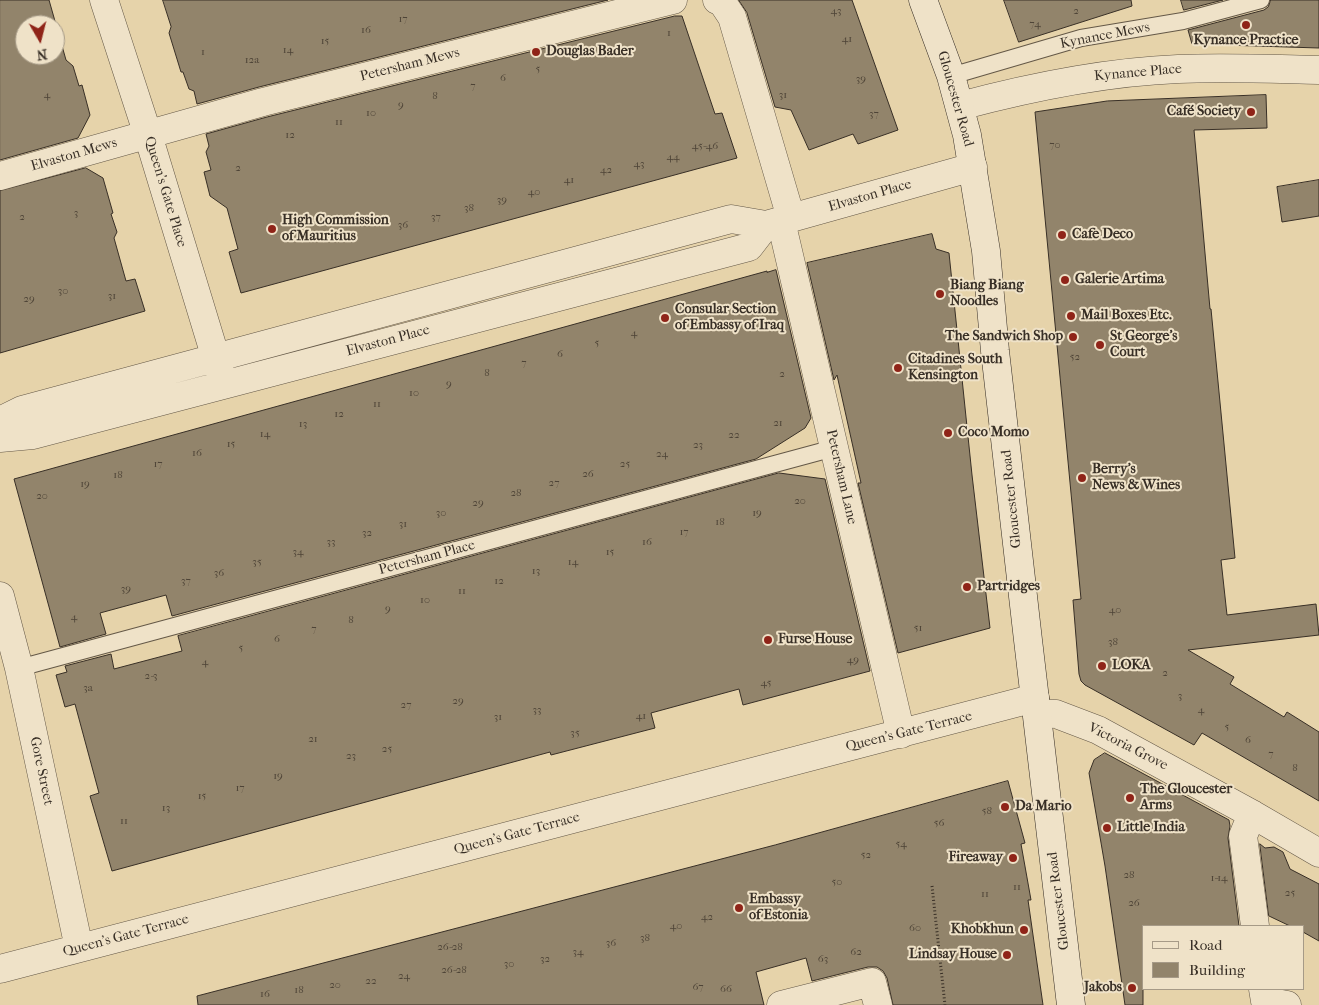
<!DOCTYPE html>
<html>
<head>
<meta charset="utf-8">
<style>
	body { margin:0 }
	#map { position:relative; width:1319px; height:1005px; overflow:hidden; background:#e6d3aa; font-family:"IM FELL French Canon",serif }
	canvas { display:block }
	.legend { position:absolute; left:1142px; top:925px; width:162px; height:65px; box-sizing:border-box; background:#efe2c8; border:1px solid #a69a87; margin:0; padding:6px 9px; list-style:none; font-size:15px; color:#382f26 }
	.legend li { display:flex; align-items:center; gap:10px; height:25px }
	.legend b { width:25px; border:1px solid #a69a87 }
	.north { position:absolute; left:15px; top:15px; width:50px; height:50px; box-sizing:border-box; background:#efe2c8; border:1px solid #a69a87; border-radius:50%; rotate:172deg; font-size:14px; font-weight:700; line-height:20px; text-align:center; color:#382f26 }
	.north::after { content:''; display:block; margin:auto; width:18px; height:22px; background:#8f2418; clip-path:polygon(50% 0,100% 100%,50% 72%,0 100%) }
</style>
</head>
<body>
<div id="map">
<canvas width="1319" height="1005"></canvas>
<ul class="legend">
<li><b style="height:6px;background:#efe2c8"></b>Road</li>
<li><b style="height:14px;background:#92846b"></b>Building</li>
</ul>
<div class="north">N</div>
</div>
<script>
const g = document.querySelector('canvas').getContext('2d');
g.lineJoin = 'round';
function fill(path, color) {
  g.fillStyle = color;
  g.fill(path, 'evenodd');
}
function trace(path, color, width, dash) {
  g.strokeStyle = color;
  g.lineWidth = width;
  g.lineCap = dash ? 'butt' : 'round';
  g.setLineDash(dash || []);
  g.stroke(path);
}
function write(font, color, halo, rows, align = 'center') {
  g.font = font + ' "IM FELL French Canon",serif';
  g.lineWidth = 4;
  g.setLineDash([]);
  g.textBaseline = 'middle';
  g.strokeStyle = halo;
  g.fillStyle = color;
  for (const [text, x, y, turn = 0] of rows) {
    g.save();
    g.translate(x, y);
    g.rotate((+turn || 0) * Math.PI / 180);
    g.textAlign = isNaN(turn) ? turn : align;
    if (halo) g.strokeText(text, 0, 0);
    g.fillText(text, 0, 0);
    g.restore();
  }
}
const building = new Path2D(`
	M0,0H49L66,60L73,66L79,86L82,85L90,115L78,138L0,160ZM25,25H55V55H25Z
	M163,0H608L259,87L197,104L194,91L189,89L183,72H181L169,33L171,27Z
	M739,0H852L898,130L858,144L853,134L809,150L791,110L775,107L747,13Z
	M1004,0H1131L1132,6L1019,42Z
	M1181,0H1223L1184,10Z
	M1271,0H1319V48L1192,44L1188,30L1264,10L1268,7Z
	M675,16H682L715,114L722,113L737,158L241,293L229,252L238,249L227,208L210,196L204,172L211,170L206,152L209,146L206,134L267,117Z
	M1266,95L1267,128L1194,130L1210,309H1211L1235,558L1221,560L1227,615L1316,604L1319,635L1188,650L1234,677L1230,684L1284,717L1287,712L1319,732V801L1202,733L1194,745L1085,685L1081,681L1079,674L1073,600L1081,599L1035,112L1107,101Z
	M86,168L103,178L113,213L111,214L117,232L114,238L126,281L135,279L145,311L0,353V191Z
	M1319,180V216L1282,222L1277,187Z
	M932,234L936,249L949,253L972,475L990,628L898,653L858,483H861L837,375L834,380L807,263Z
	M776,270L811,418L805,428L756,459L172,616L166,595L100,613L106,634L60,647L14,479L767,271V272Z
	M779,473L825,479L870,671L743,705L739,689L651,713L655,728L551,755L550,752L112,871L90,796L99,793L75,704L65,707L56,675L67,672L65,666L111,654L114,669L182,651L178,636Z
	M1105,753L1229,820L1230,826L1228,838L1239,926H1143V1005H1125L1105,866L1089,773L1094,760Z
	M1008,781L1025,843L1021,844L1031,900H1028L1043,1005H893L887,978L883,971L877,967H868L812,981L806,958L756,972L764,1005H198L197,996L775,845Z
	M1260,844L1265,848L1274,847L1283,852L1290,869L1319,884V941L1303,932V926H1290L1269,916Z`);
const path = new Path2D(`
	M932,886L945,1005`);
const lane = new Path2D(`
	M951,76L1081,38L1183,21L1261,0
	M19,668L834,448`);
const street = new Path2D(`
	M104,0L148,135L221,375
	M717,0L722,2L732,17L791,218
	M960,106C1031,87 1104,72 1178,69C1225,67 1272,69 1319,70
	M0,176L263,102L673,0
	M781,221L901,734
	M0,421L22,410L731,219L766,225L973,167
	M0,438L33,435L749,247L766,225
	M0,596L19,668L79,948
	M1037,713L1056,714L1098,730L1252,814L1319,853
	M1252,814L1243,836L1255,926
	M0,969L1035,698
	M1263,989L1265,1001L1287,1005
	M781,1005L872,982L878,1005`);
const secondary = new Path2D(`
	M923,0L951,76L967,135L986,251L995,351L1028,640L1071,1005`);
const markers = [
	[1246,25,5,"#8f2418"],
	[536,52,5,"#8f2418"],
	[1251,112,5,"#8f2418"],
	[272,229,5,"#8f2418"],
	[1062,235,5,"#8f2418"],
	[1065,280,5,"#8f2418"],
	[940,294,5,"#8f2418"],
	[1071,316,5,"#8f2418"],
	[665,318,5,"#8f2418"],
	[1073,337,5,"#8f2418"],
	[1100,345,5,"#8f2418"],
	[898,368,5,"#8f2418"],
	[948,433,5,"#8f2418"],
	[1082,478,5,"#8f2418"],
	[967,587,5,"#8f2418"],
	[768,640,5,"#8f2418"],
	[1102,666,5,"#8f2418"],
	[1130,798,5,"#8f2418"],
	[1005,807,5,"#8f2418"],
	[1107,828,5,"#8f2418"],
	[1013,858,5,"#8f2418"],
	[739,908,5,"#8f2418"],
	[1024,930,5,"#8f2418"],
	[1007,955,5,"#8f2418"],
	[1132,988,5,"#8f2418"]
];
const numberNames = [
	["43",836,11],
	["2",1076,11],
	["17",403,19],
	["74",1035,24],
	["16",366,30],
	["1",669,33],
	["41",847,39],
	["15",325,41],
	["14",288,50],
	["1",203,52],
	["12a",252,60],
	["5",538,69],
	["6",503,78],
	["39",861,79],
	["7",473,86],
	["4",47,95],
	["31",783,95],
	["8",435,96],
	["9",401,105],
	["10",371,113],
	["37",874,114],
	["11",339,122],
	["12",290,135],
	["70",1055,145],
	["45-46",705,146],
	["44",673,157],
	["43",639,164],
	["2",238,168],
	["42",606,170],
	["41",569,180],
	["40",534,192],
	["39",502,200],
	["38",469,208],
	["3",76,213],
	["2",22,217],
	["37",436,217],
	["36",403,225],
	["30",63,291],
	["31",112,296],
	["29",29,299],
	["4",634,333],
	["5",597,343],
	["6",560,354],
	["52",1075,357],
	["7",524,363],
	["8",487,373],
	["2",782,374],
	["9",449,384],
	["10",414,393],
	["11",377,404],
	["12",339,414],
	["21",778,423],
	["13",303,424],
	["14",265,434],
	["22",734,435],
	["15",231,444],
	["23",698,445],
	["16",197,453],
	["24",662,454],
	["17",158,464],
	["25",625,464],
	["26",588,474],
	["18",118,475],
	["27",554,483],
	["19",85,484],
	["28",516,493],
	["20",42,496],
	["20",800,501],
	["29",478,503],
	["30",441,513],
	["19",757,513],
	["18",720,522],
	["31",403,524],
	["17",684,532],
	["32",367,533],
	["33",331,542],
	["16",647,542],
	["34",298,552],
	["15",610,552],
	["35",257,562],
	["14",573,562],
	["13",536,571],
	["36",219,573],
	["37",186,581],
	["12",499,581],
	["39",126,589],
	["11",462,591],
	["10",425,600],
	["9",388,609],
	["40",1115,610],
	["4",74,617],
	["8",351,620],
	["51",918,628],
	["7",314,629],
	["6",277,639],
	["38",1113,642],
	["5",241,648],
	["49",853,660],
	["4",205,662],
	["2",1165,673],
	["2-3",151,676],
	["45",766,683],
	["3a",88,688],
	["3",1180,696],
	["29",458,701],
	["27",406,705],
	["33",537,710],
	["4",1201,710],
	["41",641,716],
	["31",498,717],
	["5",1227,727],
	["35",575,733],
	["21",313,739],
	["6",1248,740],
	["25",387,749],
	["7",1271,754],
	["23",351,756],
	["8",1295,768],
	["19",278,776],
	["17",240,788],
	["15",202,796],
	["13",166,808],
	["58",987,811],
	["11",124,821],
	["56",939,823],
	["54",901,844],
	["52",866,855],
	["28",1129,875],
	["1-14",1219,878],
	["50",837,882],
	["11",1017,887],
	["25",1290,893],
	["11",985,894],
	["26",1134,903],
	["42",707,917],
	["40",676,926],
	["60",915,928],
	["38",645,938],
	["36",611,943],
	["26-28",450,947],
	["34",578,952],
	["62",856,952],
	["32",545,959],
	["63",823,959],
	["30",509,964],
	["26-28",454,970],
	["24",404,976],
	["22",371,981],
	["20",335,985],
	["67",698,987],
	["66",726,989],
	["18",299,990],
	["16",265,994]
];
const streetNames = [
	["Kynance Mews",1105,36,-11],
	["Petersham Mews",410,65,-14],
	["Kynance Place",1138,73,-5],
	["Gloucester Road",955,99,74],
	["Elvaston Mews",74,155,-16],
	["Queen's Gate Place",165,192,73],
	["Elvaston Place",870,196,-16],
	["Elvaston Place",388,341,-15],
	["Petersham Lane",841,477,77],
	["Gloucester Road",1012,499,-96],
	["Petersham Place",427,558,-15],
	["Queen's Gate Terrace",909,732,-14],
	["Victoria Grove",1128,747,27],
	["Gore Street",41,771,78],
	["Queen's Gate Terrace",517,834,-15],
	["Gloucester Road",1059,901,-97],
	["Queen's Gate Terrace",126,936,-15]
];
const poiNames = [
	["Kynance Practice",1246,41,"center"],
	["Douglas Bader",546,52],
	["Café Society",1241,112,"right"],
	["High Commission",282,221],
	["of Mauritius",282,237],
	["Cafe Deco",1072,235],
	["Galerie Artima",1075,280],
	["Biang Biang",950,286],
	["Noodles",950,302],
	["Consular Section",675,310],
	["of Embassy of Iraq",675,326],
	["Mail Boxes Etc.",1081,316],
	["The Sandwich Shop",1063,337,"right"],
	["St George's",1110,337],
	["Court",1110,353],
	["Citadines South",908,360],
	["Kensington",908,376],
	["Coco Momo",958,433],
	["Berry's",1092,470],
	["News & Wines",1092,486],
	["Partridges",977,587],
	["Furse House",778,640],
	["LOKA",1112,666],
	["The Gloucester",1140,790],
	["Arms",1140,806],
	["Da Mario",1015,807],
	["Little India",1117,828],
	["Fireaway",1003,858,"right"],
	["Embassy",749,900],
	["of Estonia",749,916],
	["Khobkhun",1014,930,"right"],
	["Lindsay House",997,955,"right"],
	["Jakobs",1122,988,"right"]
];
fill(building, '#92846b');
trace(building, '#382f26', 1);
trace(lane, '#645847', 18);
trace(street, '#645847', 29);
trace(secondary, '#382f26', 29);
trace(path, '#382f26', 3, [1, 2.5]);
trace(lane, '#efe2c8', 16);
trace(street, '#efe2c8', 28);
trace(secondary, '#efe2c8', 28);
for (const [x, y, r, color] of markers) {
  const dot = new Path2D();
  dot.arc(x, y, r, 0, 2 * Math.PI);
  g.fillStyle = color;
  g.fill(dot);
  trace(dot, '#efe2c8', 2);
}
write('11px', '#4e4437', null, numberNames);
write('14px', '#382f26', '#efe2c8', streetNames);
write('bold 14px', '#382f26', '#efe2c8', poiNames, 'left');
</script>
</body>
</html>
